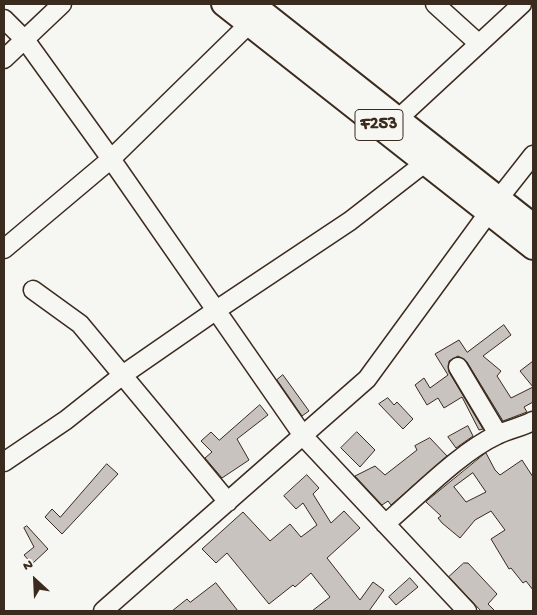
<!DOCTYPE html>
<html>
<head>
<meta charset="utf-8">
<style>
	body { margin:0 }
	#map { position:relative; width:537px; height:615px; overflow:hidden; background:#f6f6f2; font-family:"Gochi Hand",sans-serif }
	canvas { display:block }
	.frame { position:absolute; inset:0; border:5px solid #3b2a1e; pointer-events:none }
	.north { position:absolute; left:10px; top:555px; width:50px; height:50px; -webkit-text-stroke:4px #f6f6f2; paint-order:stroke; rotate:335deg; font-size:14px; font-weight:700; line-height:20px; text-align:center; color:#3b2a1e }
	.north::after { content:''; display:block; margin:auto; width:18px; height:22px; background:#3b2a1e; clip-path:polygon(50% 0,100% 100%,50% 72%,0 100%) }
</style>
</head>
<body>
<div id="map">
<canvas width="537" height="615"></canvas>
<div class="frame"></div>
<div class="north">N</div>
</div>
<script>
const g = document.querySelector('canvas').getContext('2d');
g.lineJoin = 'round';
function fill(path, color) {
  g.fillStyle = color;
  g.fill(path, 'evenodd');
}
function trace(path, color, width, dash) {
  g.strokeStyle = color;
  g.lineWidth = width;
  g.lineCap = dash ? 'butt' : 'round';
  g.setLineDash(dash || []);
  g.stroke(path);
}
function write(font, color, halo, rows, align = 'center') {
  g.font = font + ' "Gochi Hand",sans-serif';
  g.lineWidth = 4.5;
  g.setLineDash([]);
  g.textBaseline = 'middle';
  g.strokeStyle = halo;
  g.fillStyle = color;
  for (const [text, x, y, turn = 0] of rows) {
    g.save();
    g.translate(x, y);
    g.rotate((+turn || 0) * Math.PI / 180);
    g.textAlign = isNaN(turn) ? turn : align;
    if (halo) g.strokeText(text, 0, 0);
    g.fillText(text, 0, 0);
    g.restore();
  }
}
const building = new Path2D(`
	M504,325L511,335L483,356L501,371L497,376L511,398L533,387L520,371L533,361V402L524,407L527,412L503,421L467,362L458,356L449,361V372L483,429L479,430L462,397L444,408L438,398L427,405L415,385L424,378L430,388L448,375L435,354L459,340L467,352Z
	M283,375L309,411L302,416L277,380Z
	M388,398L394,405L397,402L413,419L403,429L379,404Z
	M260,405L268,415L237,439L249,460L222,478L205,458L212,452L201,441L211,432L219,440Z
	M468,426L473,436L456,448L448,437Z
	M357,432L375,450L360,467L341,448Z
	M430,438L447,456L391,505L388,501L382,505L355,476L375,466L385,475L417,450L415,446Z
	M486,453L495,470L500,475L522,460L533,477V590L526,581L523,583L511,568L509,569L491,539L505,530L491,511L475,520L460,538L442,523L438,518L441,516L426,502ZM473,473L486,492L466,502L454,487Z
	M107,464L118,474L62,534L45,517L52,509L60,517Z
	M307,475L319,488L313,494L331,523L344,511L360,528L327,558L360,600L373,582L384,590L369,611H312L330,597L311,573L295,587L293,585L269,604L227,553L216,563L202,549L243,512L270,541L290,524L301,537L317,525L303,503L296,509L284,496Z
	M27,526L48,549L32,564L24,555L34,547L24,528Z
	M464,563H468L497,594L488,604L495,611H481L449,577Z
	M410,578L418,587L396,605L389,597Z
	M216,583L238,611H172L187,599L190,602Z`);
const minor = new Path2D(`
	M435,4L478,43
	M4,19L26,41L111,159L304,437L467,611
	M4,59L62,4
	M400,117L522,4
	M4,249L111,159L249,24
	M33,290L80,324L228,502
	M458,367L498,434
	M4,462L66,420L124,374L215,311L350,221L426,162
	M385,524C417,497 460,452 497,435C509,429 522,427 533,421
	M103,611L367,379L500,197L533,155`);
const major = new Path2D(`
	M223,4L533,248
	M253,4L533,225`);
const shields = [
	[379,125,48]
];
const shieldNames = [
	["F253",379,125]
];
fill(building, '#c8c3be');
trace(building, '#3b2a1e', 1);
trace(minor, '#3b2a1e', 21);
trace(major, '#3b2a1e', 26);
trace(minor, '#f6f6f2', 18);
trace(major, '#f6f6f2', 22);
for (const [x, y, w] of shields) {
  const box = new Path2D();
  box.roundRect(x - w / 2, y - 15.5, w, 31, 4);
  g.fillStyle = '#f6f6f2';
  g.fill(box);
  trace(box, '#3b2a1e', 1);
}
write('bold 18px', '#3b2a1e', null, shieldNames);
</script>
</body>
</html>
